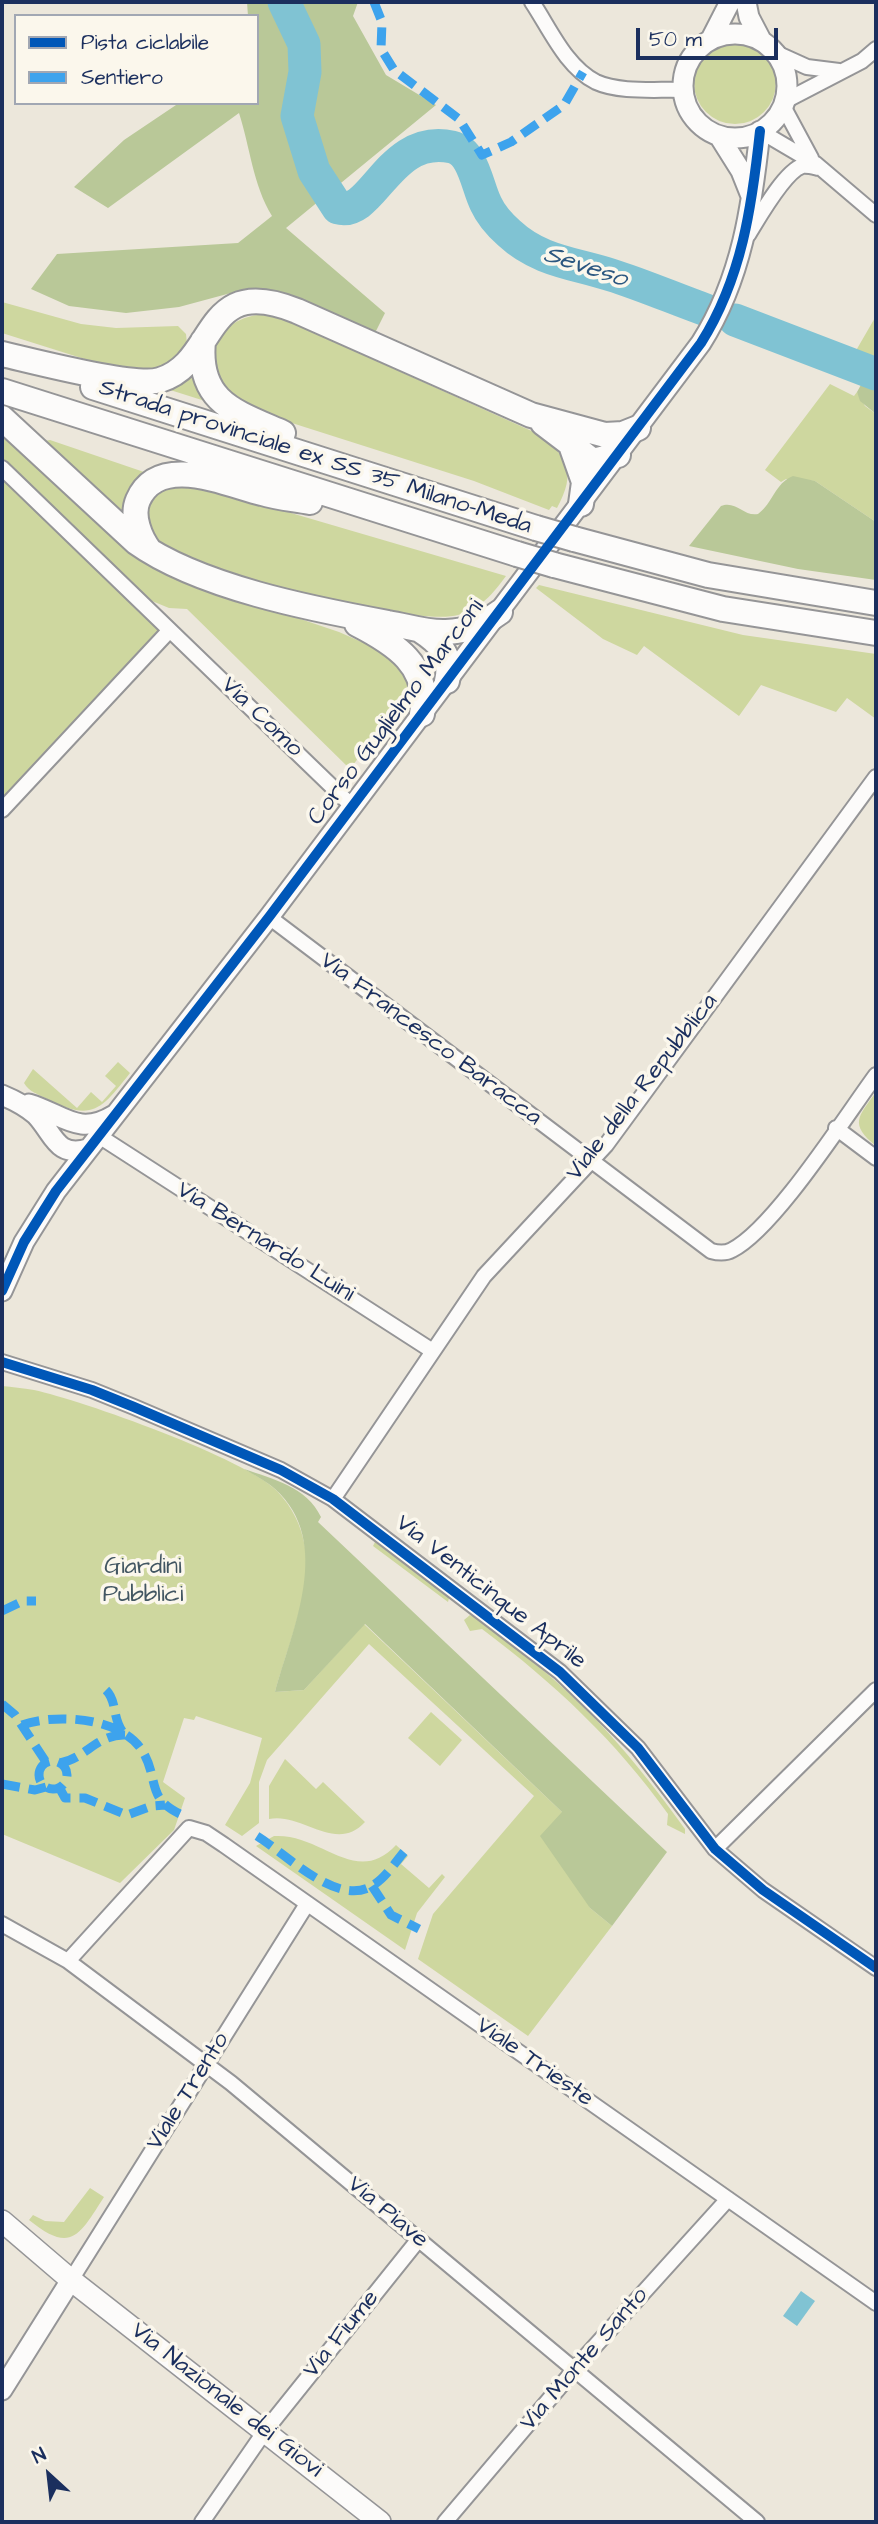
<!DOCTYPE html>
<html>
<head>
<meta charset="utf-8">
<style>
	body { margin:0 }
	#map { position:relative; width:878px; height:2524px; overflow:hidden; background:#ece7db; font-family:"Architects Daughter",sans-serif }
	canvas { display:block }
	.frame { position:absolute; inset:0; border:4px solid #1b2f5e; pointer-events:none }
	.legend { position:absolute; left:14px; top:14px; width:245px; height:91px; box-sizing:border-box; background:#fbf7ec; border:2px solid #a1a7b3; margin:0; padding:9px 12px; list-style:none; font-size:21px; color:#1b2f5e }
	.legend li { display:flex; align-items:center; gap:14px; height:35px }
	.legend b { width:35px; border:2px solid #a1a7b3 }
	.north { position:absolute; left:14px; top:2440px; width:70px; height:70px; -webkit-text-stroke:5px #fbf7ec; paint-order:stroke; rotate:333deg; font-size:19px; font-weight:700; line-height:28px; text-align:center; color:#1b2f5e }
	.north::after { content:''; display:block; margin:auto; width:24px; height:32px; background:#1b2f5e; clip-path:polygon(50% 0,100% 100%,50% 72%,0 100%) }
	.scale { position:absolute; left:636px; top:28px; width:142px; height:32px; box-sizing:border-box; border:4px solid #1b2f5e; border-top:0; padding-left:9px; font-size:21px; line-height:24px; white-space:nowrap; color:#1b2f5e; -webkit-text-stroke:5px #fbf7ec; paint-order:stroke }
</style>
</head>
<body>
<div id="map">
<canvas width="878" height="2524"></canvas>
<div class="frame"></div>
<ul class="legend">
<li><b style="height:9px;background:#0057b8"></b>Pista ciclabile</li>
<li><b style="height:9px;background:#3da3ed"></b>Sentiero</li>
</ul>
<div class="north">N</div>
<div class="scale">50 m</div>
</div>
<script>
const g = document.querySelector('canvas').getContext('2d');
g.lineJoin = 'round';
function fill(path, color) {
  g.fillStyle = color;
  g.fill(path, 'evenodd');
}
function trace(path, color, width, dash) {
  g.strokeStyle = color;
  g.lineWidth = width;
  g.lineCap = dash ? 'butt' : 'round';
  g.setLineDash(dash || []);
  g.stroke(path);
}
function write(font, color, halo, rows, align = 'center') {
  g.font = font + ' "Architects Daughter",sans-serif';
  g.lineWidth = 7;
  g.setLineDash([]);
  g.textBaseline = 'middle';
  g.strokeStyle = halo;
  g.fillStyle = color;
  for (const [text, x, y, turn = 0] of rows) {
    g.save();
    g.translate(x, y);
    g.rotate((+turn || 0) * Math.PI / 180);
    g.textAlign = isNaN(turn) ? turn : align;
    if (halo) g.strokeText(text, 0, 0);
    g.fillText(text, 0, 0);
    g.restore();
  }
}
const green = new Path2D(`
	M694 83a41 41 0 1 1 82 0a41 41 0 1 1-82 0Z
	M2,302L81,324L116,328L178,326L186,334L187,344L179,356L152,373L113,368L2,333Z
	M264,314L284,319L536,433C568,455 577,472 557,508L552,506L549,510L474,481L248,409L223,390L212,357C220,329 235,317 264,314Z
	M876,316V363L854,354Z
	M192,369L206,401H205L167,389Z
	M830,384L854,396L857,392L865,406L876,414V522L815,481L786,479L781,482L765,470Z
	M2,432L145,563L164,573L339,632L389,654L405,672L408,686L401,714L389,730L380,729L350,769L187,609L169,608L152,601L2,459Z
	M50,440L144,472L125,520L44,441Z
	M2,475L159,629L2,800Z
	M182,484L216,491L506,576C493,594 480,609 458,615C416,627 215,575 174,553C166,548 159,543 151,538L144,509L154,492Z
	M539,585L743,635L876,654V719L847,698L836,712L761,685L739,716L644,646L637,655L603,639L536,588Z
	M118,1062L130,1073C101,1110 92,1122 47,1099C38,1094 29,1092 24,1083L33,1069L77,1108L91,1092L102,1102L116,1086L105,1076Z
	M876,1092V1146C849,1124 858,1117 876,1092Z
	M2,1386C12,1387 23,1388 34,1390C81,1400 247,1459 277,1491C293,1508 301,1525 305,1547C313,1588 286,1651 275,1692L304,1690L364,1624L562,1812L590,1908L612,1926L528,2036L418,1959L433,1914L534,1796L369,1644L267,1760L259,1782V1823L242,1836L225,1825L250,1783L262,1738L196,1716L194,1720L184,1718L163,1782L185,1798L174,1830L120,1883L2,1834Z
	M375,1542L449,1598L448,1602L373,1546Z
	M470,1615C487,1622 503,1638 518,1650C589,1705 632,1756 685,1829V1834L667,1825L668,1814C616,1741 554,1683 482,1629L470,1631L464,1620Z
	M431,1712L462,1740L440,1766L408,1738Z
	M285,1759L316,1789L323,1782L365,1822C336,1854 302,1812 269,1819V1786Z
	M274,1836C322,1833 356,1888 396,1845L408,1856L401,1864L429,1888L442,1874L445,1877L417,1913L405,1950L256,1846Z
	M90,2188L104,2197C79,2236 71,2254 29,2220L33,2215L45,2221L64,2222Z`);
const forest = new Path2D(`
	M247,2H358L353,16L386,75L436,105L286,228L385,313L375,333L267,290H242L179,307L126,313L69,306L31,289L57,254L238,243L272,216C253,185 250,147 239,113L108,208L74,187L124,140L179,103H257V16H248Z
	M876,382V414L860,401L857,392L862,383Z
	M793,476L815,481L876,522V580L798,569L689,546L721,506C736,500 744,517 758,514C773,503 775,483 793,476Z
	M244,1469C273,1479 307,1487 321,1517L318,1522L667,1852L612,1926L590,1908L540,1836L562,1812L365,1624L304,1690L275,1692C292,1629 334,1542 275,1489C266,1481 254,1475 244,1469Z`);
const water = new Path2D(`
	M801,2291L815,2301L797,2326L783,2316Z`);
const river = new Path2D(`
	M284,2L304,44L305,72L297,116L314,171L338,208C373,218 389,133 452,147C474,152 477,187 486,204C491,215 500,225 509,233C539,261 573,263 611,275C643,285 675,299 706,310
	M735,320L876,374`);
const minor = new Path2D(`
	M532,2C550,29 566,67 596,82C620,93 656,89 683,90
	M776,53L807,67L839,71
	M785,101L862,61L876,49
	M783,106L811,158
	M760,131L816,164L876,215
	M748,235C758,219 784,172 802,166C807,165 814,167 819,168
	M2,468L352,806
	M2,810L169,631
	M269,917L711,1251C718,1253 725,1254 732,1250C774,1229 845,1117 876,1075
	M836,1128L876,1158
	M99,1136L431,1350
	M2,1362L92,1390L134,1407L281,1470L333,1499L560,1672L638,1748L715,1849L763,1890L876,1968
	M333,1499L484,1276L606,1145L876,777
	M715,1849L876,1690
	M2,1924L68,1961L231,2083L757,2522
	M68,1961L189,1828L206,1833L224,1845L876,2303
	M71,2280L307,1904
	M202,2522L265,2431L419,2239
	M445,2522L586,2356L728,2199`);
const tertiary = new Path2D(`
	M746,2L749,17L761,40
	M683 86a52 52 0 1 1 104 0a52 52 0 1 1-104 0Z
	M711,39L730,2
	M719,136L741,171L751,196
	M2,1095C14,1100 26,1106 36,1115C54,1134 56,1158 88,1149
	M29,1104C63,1114 78,1137 114,1115
	M2,1291L24,1242L56,1191L269,917L701,343C742,278 752,206 760,131
	M2,2390L71,2280`);
const secondary = new Path2D(`
	M2,2221L71,2280L380,2522`);
const trunk = new Path2D(`
	M203,341C197,402 235,412 283,433
	M2,354C33,361 135,388 160,380C219,362 201,272 297,311L531,415L605,435L623,434L638,428
	M93,387L536,528
	M2,391L517,554
	M2,418L136,542C199,587 312,609 388,623C407,626 426,633 446,632C468,631 482,625 500,612
	M543,423L593,461L618,455
	M572,448L584,482L581,504
	M574,539L708,575L876,603
	M150,551C140,538 131,516 138,500C159,452 228,485 262,493C278,498 294,499 310,502
	M554,565L723,609L876,633
	M357,624C394,643 431,666 422,714
	M420,630C440,643 453,656 447,681`);
const trunkBridge = new Path2D(`
	M536,528L574,539
	M517,554L554,565`);
const quiet = new Path2D(`
	M374,2L382,22L381,49L394,70L459,119L482,155L511,142L564,105L583,72
	M2,1611L23,1601H36
	M106,1690C118,1702 111,1718 125,1735
	M2,1704L15,1715L46,1762
	M22,1725C56,1713 123,1717 143,1752C159,1779 146,1798 180,1814
	M39 1775a14 14 0 1 1 28 0a14 14 0 1 1-28 0Z
	M60,1763C85,1759 97,1734 125,1735
	M2,1784L35,1790L46,1787
	M59,1787L65,1798H85L127,1815L152,1806L165,1805
	M257,1836C286,1854 335,1905 370,1887C384,1880 394,1864 404,1852
	M372,1886L391,1915L419,1929`);
const cycleway = new Path2D(`
	M2,1291L24,1242L56,1191L269,917L701,343C742,278 752,206 760,131
	M2,1362L92,1390L134,1407L281,1470L333,1499L560,1672L638,1748L715,1849L763,1890L876,1968`);
const streetNames = [
	["Strada provinciale ex SS 35 Milano-Meda",315,458,18],
	["Corso Guglielmo Marconi",397,713,-53],
	["Via Como",261,718,44],
	["Via Francesco Baracca",430,1040,37],
	["Viale della Repubblica",643,1088,-52],
	["Via Bernardo Luini",265,1243,32],
	["Via Venticinque Aprile",490,1593,38],
	["Viale Trieste",534,2063,35],
	["Viale Trento",189,2092,-58],
	["Via Piave",387,2213,40],
	["Via Fiume",342,2335,-51],
	["Via Monte Santo",585,2360,-49],
	["Via Nazionale dei Giovi",226,2401,38]
];
const parkNames = [
	["Giardini",143,1568],
	["Pubblici",143,1596]
];
const waterNames = [
	["Seveso",585,268,18]
];
fill(green, '#ced79f');
fill(forest, '#b9c898');
fill(water, '#80c3d3');
trace(river, '#80c3d3', 33);
trace(minor, '#959597', 18);
trace(tertiary, '#959597', 23);
trace(secondary, '#959597', 24);
trace(trunk, '#959597', 28);
trace(minor, '#fcfbfa', 14);
trace(tertiary, '#fcfbfa', 19);
trace(secondary, '#fcfbfa', 21);
trace(trunk, '#fcfbfa', 24);
trace(trunkBridge, '#959597', 28, []);
trace(trunkBridge, '#fcfbfa', 24);
trace(quiet, '#3da3ed', 9, [18, 9]);
trace(cycleway, '#0057b8', 10);
write('24px', '#1b2f5e', '#fbf7ec', streetNames);
write('24px', '#425662', '#fbf7ec', parkNames);
write('italic 26px', '#2b5780', '#fbf7ec', waterNames);
</script>
</body>
</html>
